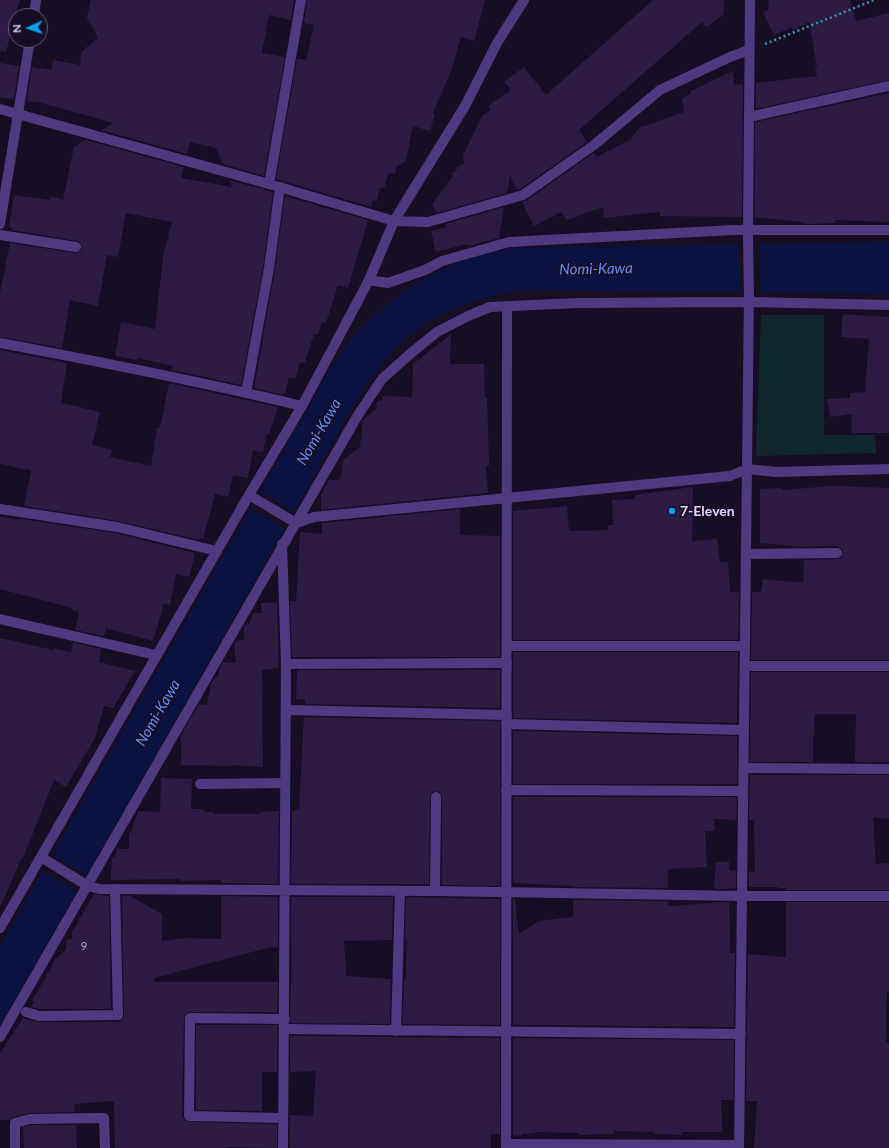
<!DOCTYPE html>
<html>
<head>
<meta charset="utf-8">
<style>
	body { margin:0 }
	#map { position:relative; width:889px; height:1148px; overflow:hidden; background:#170e23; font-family:Lato,sans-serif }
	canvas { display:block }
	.north { position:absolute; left:8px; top:8px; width:40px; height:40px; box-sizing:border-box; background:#170e23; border:1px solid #685c7b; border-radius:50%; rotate:267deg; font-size:11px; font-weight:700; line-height:16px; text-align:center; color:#e2d1fe }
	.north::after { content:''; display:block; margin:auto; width:14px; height:18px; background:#05a1f6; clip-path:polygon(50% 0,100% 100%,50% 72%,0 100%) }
</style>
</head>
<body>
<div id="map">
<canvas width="889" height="1148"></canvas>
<div class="north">N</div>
</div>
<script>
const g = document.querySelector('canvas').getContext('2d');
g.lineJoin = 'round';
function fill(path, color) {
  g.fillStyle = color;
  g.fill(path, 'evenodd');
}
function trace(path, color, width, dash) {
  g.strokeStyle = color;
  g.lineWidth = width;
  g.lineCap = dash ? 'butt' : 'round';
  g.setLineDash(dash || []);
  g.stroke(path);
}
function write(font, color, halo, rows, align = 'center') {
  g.font = font + ' Lato,sans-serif';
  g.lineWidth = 4;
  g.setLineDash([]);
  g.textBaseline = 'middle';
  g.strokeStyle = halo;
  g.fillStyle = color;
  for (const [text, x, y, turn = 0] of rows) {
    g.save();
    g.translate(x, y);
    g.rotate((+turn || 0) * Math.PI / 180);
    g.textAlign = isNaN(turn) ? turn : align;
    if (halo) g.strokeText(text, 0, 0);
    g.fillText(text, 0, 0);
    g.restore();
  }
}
const green = new Path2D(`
	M761,315H824V435H875L876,453L756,456Z`);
const water = new Path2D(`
	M889,242V294L523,290C474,298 426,315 391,353C363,384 344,422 324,458C303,495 283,532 262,568C175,721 88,873 0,1025V946L332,366C338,357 344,348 350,341C379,306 426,272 470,258C484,254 499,251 514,248Z`);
const pier = new Path2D(`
	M739,242H760L761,295H740Z
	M259,491L296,513L287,530L249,507Z
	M51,854L89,877L79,893L42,870Z`);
const building = new Path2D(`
	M0,0H20L6,52L0,51Z
	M91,0H294L291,20L269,15L262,53L285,57L264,176L223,164L216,148L190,142L187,154L101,130L114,123L38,102L27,101L32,67L51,70L53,60L80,65L81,52L98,38L87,18Z
	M307,0H485L474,41L461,37L451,71L433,113L435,114L430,131L413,126L406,161L396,167L395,174L388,173L385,187L380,188L377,201L373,200L371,207L276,179L297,59L306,60L314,25L304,23Z
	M653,0H724V14L706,27L702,22L579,130L587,142L520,189L517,190L510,175L507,193L437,213L432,205L453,176L452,173L457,170L456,167L464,164L463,156L482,116L491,110L488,106L511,90L504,82L524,67L546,95Z
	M768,0H850L856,21L889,13V80L756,109V83L817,76L815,68L817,67L809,22L793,30L792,27L774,35L763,12L769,9Z
	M0,63L19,66L14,99L0,97Z
	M733,71L734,85L743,84L742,217L660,216V212L604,218L603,207L567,220L561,212L534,226L522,202L527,200L594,153L597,157L631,139L639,128L684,112L682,98L690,94L691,91Z
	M889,93V222L835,220V223L806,224L802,223L803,222L755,217V122Z
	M86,140L184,167L181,178L232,187L229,180L273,192L263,267L241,385L172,370L173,366L138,358L137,360L115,356L121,322L155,329L164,250L169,237L168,236L172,222L126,213L118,257L107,255L98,306L70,300L62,348L0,337V293L10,243L75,253L81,251L82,248L80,242L77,241L12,230V228L9,227L14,195L50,200L51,196L63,200L74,147Z
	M285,196L368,220L348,288L338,285L326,323L322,322L318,335L314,334L305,362L300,363L295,379L289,377L285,394L283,393L282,395L254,388L275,269Z
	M504,207L499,238L468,246L467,244L436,252L431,231L447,227L445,224Z
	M843,314L889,317V433H851L852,414L830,417L827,399L850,398V393L865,392L869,339L841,337Z
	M451,334L450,364H484L485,398H487L489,466H486L488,493L321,510V495L329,480H339V477H341L343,460L360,447L363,420L377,408L376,402L382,400V396L412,397L413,364Z
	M0,350L67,363L61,403L100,412L92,445L112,450L110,457L151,466L157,428H160L169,383L278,407L269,434H267L263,452L253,450L248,478L233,475L228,497L215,494L203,539L199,538V540L118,521L24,506L31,470L20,469L19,468L0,464Z
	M834,486L889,488V660H751L752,592H761L763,579L803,583L804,560L837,559L841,558L843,553L842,549L837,546L804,547L760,543V489L781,488V490Z
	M693,487L692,541L717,539L720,562H728L730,592H739L738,640H513V511L567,506L569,531L608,530V525H613L612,500L635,499V495Z
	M460,509V535L500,536V657H292L290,601H296L300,532L322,534V523Z
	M0,517L21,520V519L116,533L195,553L189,577L176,574L170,605L164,604L153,641L106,628L104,636L75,630L79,612L72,610V608L0,589Z
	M277,602L279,668L262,670L263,767L230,765V766L181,765V735L199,704L207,705L211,684L215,677H218L220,668L223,662L236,663L234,643L235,641L244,640V626L250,623L253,613H262L261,603Z
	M0,638L53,650L54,648L71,652L73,642L101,649L99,662L135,671L113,708L104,706L95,738L66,787L54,780L23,858L22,857L0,908Z
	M513,652H738L737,723L513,718Z
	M297,670H500V708L305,704V699H296Z
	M751,672H889V762H855L856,714H815L814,736H813V762H750Z
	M304,717L500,721V886L442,885V797L440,792L436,791L431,793L430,797L429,884H291L292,811L299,809Z
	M513,731L737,736V784H513Z
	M750,775H889V819L873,817L876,864L889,863V890H786V888H778V887H749V871L755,872L754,820H749Z
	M161,778L192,779L191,809H204L205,812H213L214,814H259V812L279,811L278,884L221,883V880L181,881L180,879L111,880L112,858L115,857L117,849H129V833H131L138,811L160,812Z
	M513,797H737L736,820L714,819L715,831H705L707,867L668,869V888L573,887V886L513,883V886Z
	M716,862H729V870L736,871V888H729V889H714Z
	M94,894L109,896L111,1009H40L31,1007L34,1002L32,1000L53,965L55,959L66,950V940L72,939V932Z
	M122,896H130L162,914V941L184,938L221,939V896L278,897V948L271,947L154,978V982H278L277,1012H190L185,1014L184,1018L182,1116L185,1121L189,1122L277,1124V1148L227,1147V1148H115L114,1101L74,1104L75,1112L30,1113L13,1117L9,1120H0V1053L23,1018L39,1022H118L124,1018Z
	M291,897H393L392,940L344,941L346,976L391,979L390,1024L290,1023L291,1019L290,1015L291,982H292Z
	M406,897L500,899V1025L403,1024L404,980H406L407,940H405Z
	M513,899H515L519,934L539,921L573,917V900L668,901V906L713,903V902H729L730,953H735L734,1027L513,1025Z
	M786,902H889V992L887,993L886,1043H889V1148H754L757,1101H746L748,954L786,957Z
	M196,1025H277V1072H262V1111L196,1110Z
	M290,1036L500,1038V1134H491V1148H290V1115L313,1116L316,1071L290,1072Z
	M513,1038L734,1040L733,1100H721L722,1132H682V1135L654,1134V1132L614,1131V1134L579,1135V1133L535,1132V1133L522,1134L521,1136L513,1135Z
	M31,1125H76L77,1148H24L23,1127Z`);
const path = new Path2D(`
	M765,44L874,0`);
const service = new Path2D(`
	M749,117L889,86
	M0,235L76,247
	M246,393L269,268L280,187
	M0,509L117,527L217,551
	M746,554L837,553
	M507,646H745
	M286,664L507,663
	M745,666H889
	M286,710L507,715
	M506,724L744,730
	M744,768L889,769
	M200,784L285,783
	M506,790L743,791
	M435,891L436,797
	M26,1012L39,1016L118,1015L115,889
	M284,1029L741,1034
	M396,1031L400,891
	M283,1118L189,1116L190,1018L285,1019
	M506,1144L739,1145
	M15,1148V1123L30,1119L104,1118L105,1148`);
const minor = new Path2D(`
	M34,16L36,0
	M0,109L269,184L394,221L428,222L523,195L594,145L660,90L730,57L749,50
	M269,184L301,0
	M0,224L30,40
	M369,280L388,283L425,270L442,261L509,242L733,230H889
	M0,343C101,362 202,382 302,406
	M249,495L296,523L314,517L730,476L747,469L776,472L889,469
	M282,544L286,664L283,1148
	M0,619L156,655
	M41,857L88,886L100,889L435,891L742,896H889
	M0,928L249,495L302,406L369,280L394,221L465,106L497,43L524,0
	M0,1037L358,415L382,379L410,354L437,332L468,316L490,307L577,303L749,302L889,305
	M506,1148L507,306
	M739,1148L749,295L748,237L750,0`);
const markers = [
	[672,511,4,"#05a1f6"]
];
const numberNames = [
	["9",84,946]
];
const poiNames = [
	["7-Eleven",680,511]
];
const waterNames = [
	["Nomi-Kawa",596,269,-1],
	["Nomi-Kawa",319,432,-60],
	["Nomi-Kawa",158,713,-60]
];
fill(green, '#12272d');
fill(water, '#0b1140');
fill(pier, '#170e23');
fill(building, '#2d1b43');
trace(path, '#3199b2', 2.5, [2, 3]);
trace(service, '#4f3a81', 10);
trace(minor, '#4f3a81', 10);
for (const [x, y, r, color] of markers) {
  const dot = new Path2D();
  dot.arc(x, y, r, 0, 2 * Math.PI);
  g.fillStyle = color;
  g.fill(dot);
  trace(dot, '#170e23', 1.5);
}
write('12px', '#b5a4cf', null, numberNames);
write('bold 14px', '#e2d1fe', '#170e23', poiNames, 'left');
write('italic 15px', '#628dfc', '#170e23', waterNames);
</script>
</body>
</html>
